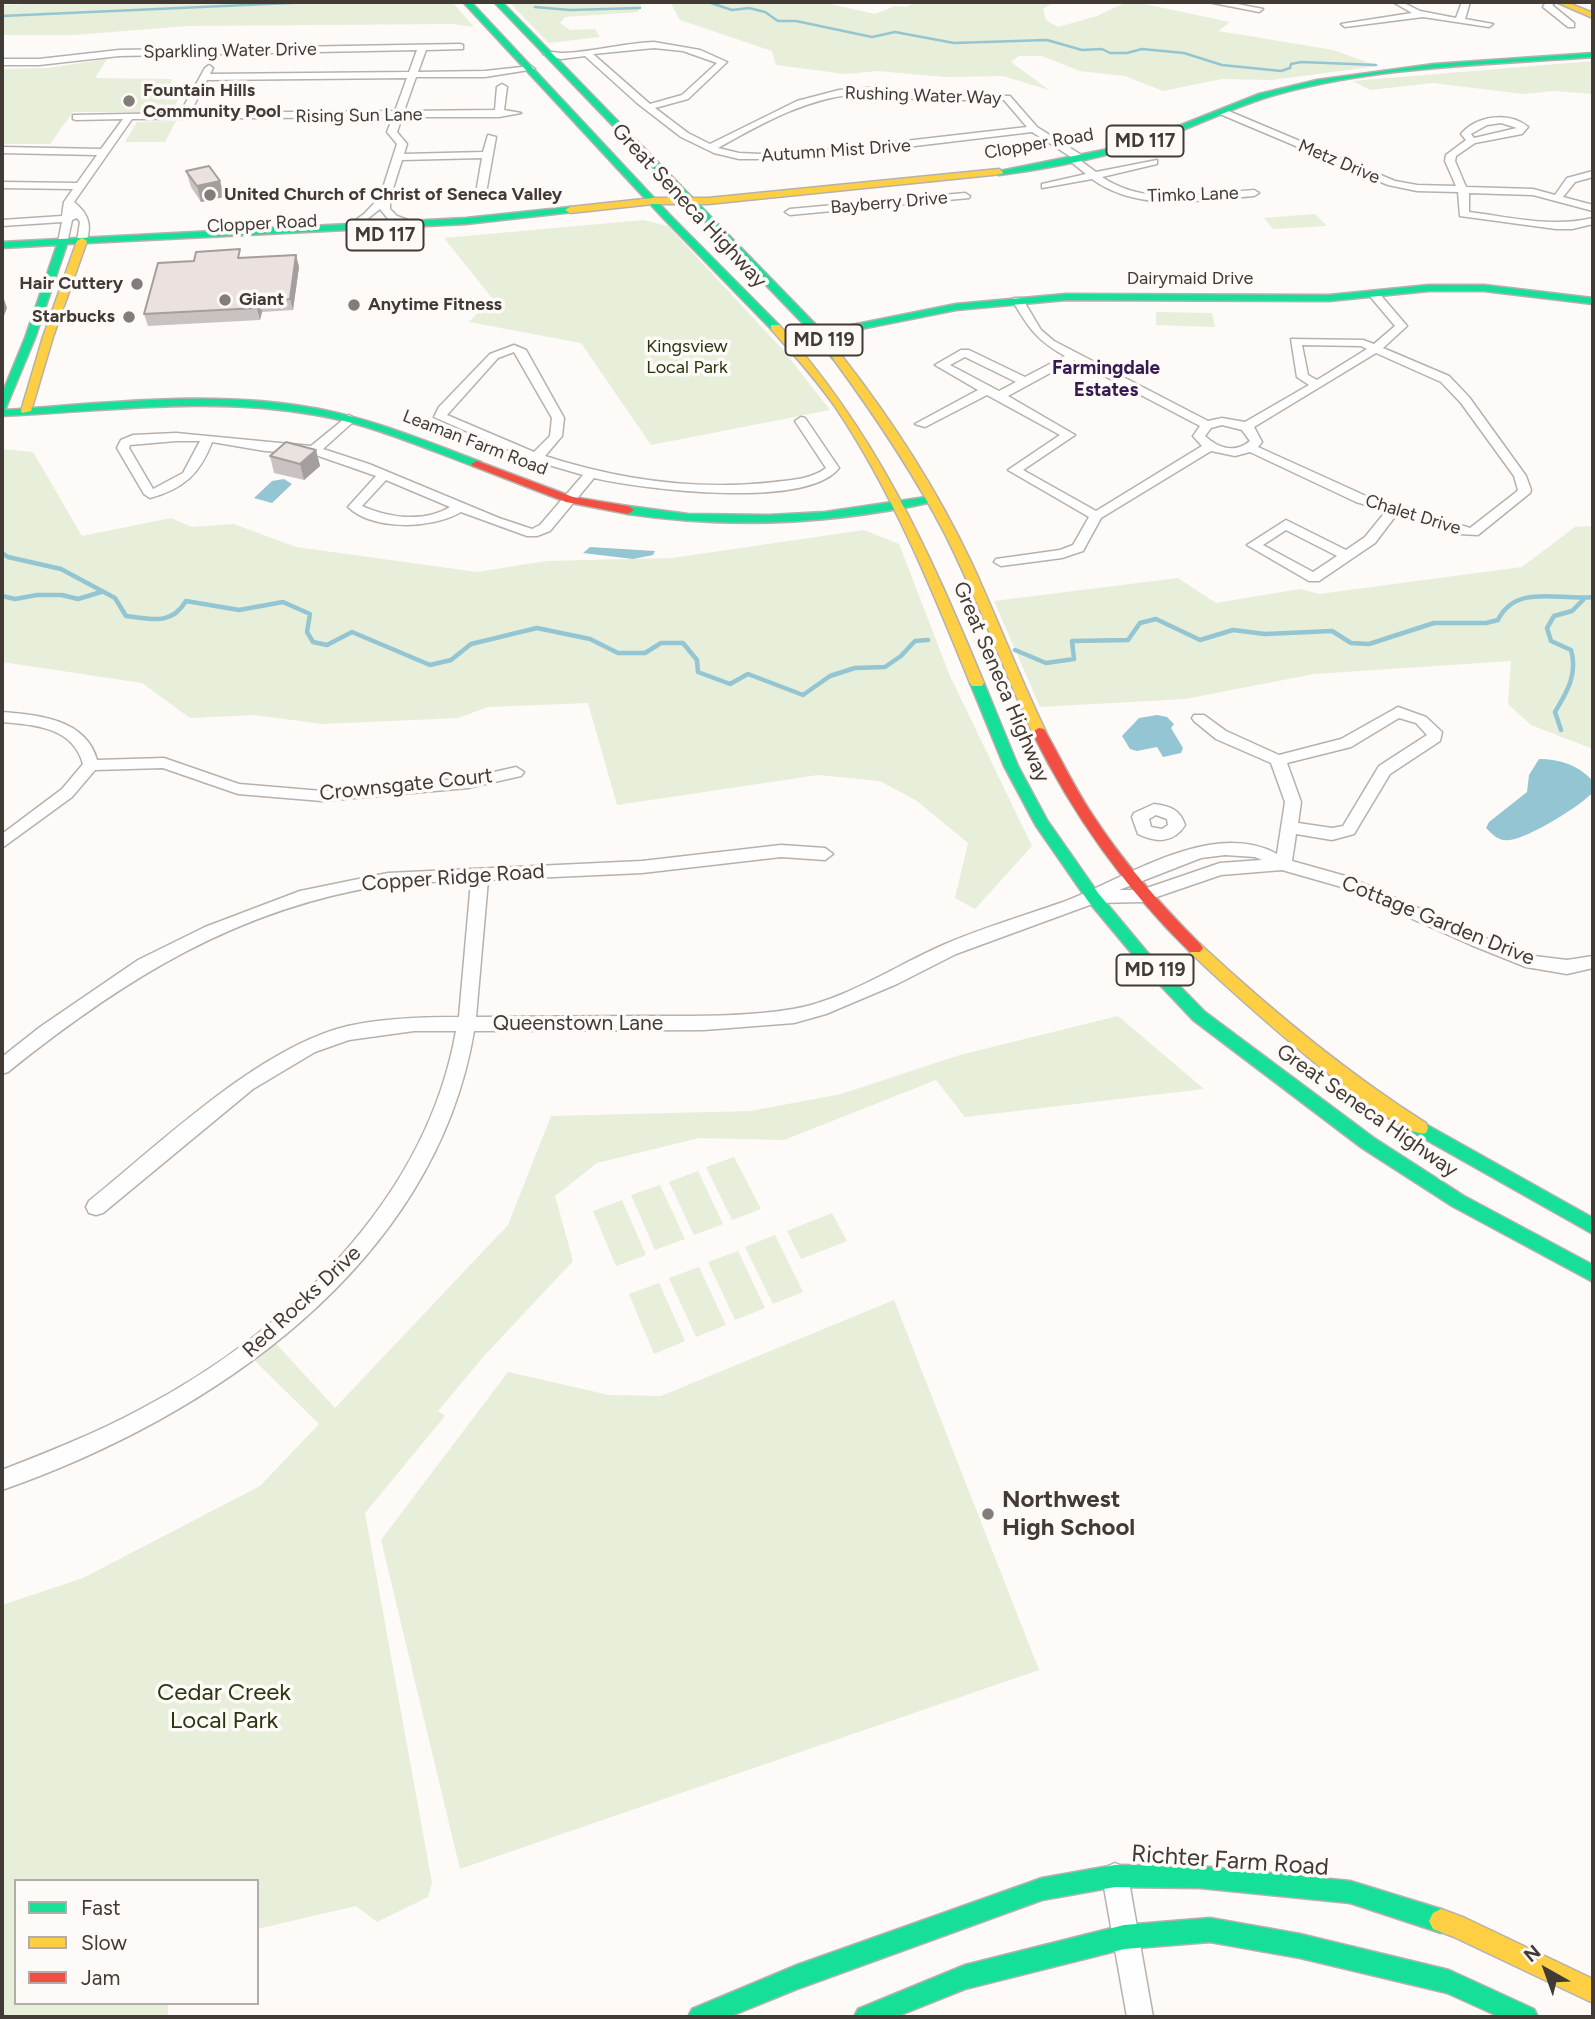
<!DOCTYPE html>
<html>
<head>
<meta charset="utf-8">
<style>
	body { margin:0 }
	#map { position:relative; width:1595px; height:2019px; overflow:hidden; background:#fdfaf8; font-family:Figtree,sans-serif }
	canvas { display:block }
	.frame { position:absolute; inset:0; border:4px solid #423a34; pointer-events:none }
	.legend { position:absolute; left:14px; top:1879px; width:245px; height:126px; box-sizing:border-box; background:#fefaf7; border:2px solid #b3ada9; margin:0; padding:9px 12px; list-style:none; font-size:21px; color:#423a34 }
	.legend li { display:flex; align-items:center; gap:14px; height:35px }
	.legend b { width:35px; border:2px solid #b3ada9 }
	.north { position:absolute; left:1511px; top:1935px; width:70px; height:70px; -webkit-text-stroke:5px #fefaf7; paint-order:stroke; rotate:320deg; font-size:19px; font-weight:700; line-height:28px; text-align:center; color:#423a34 }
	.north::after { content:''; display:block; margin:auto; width:24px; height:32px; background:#423a34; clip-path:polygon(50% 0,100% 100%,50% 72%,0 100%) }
</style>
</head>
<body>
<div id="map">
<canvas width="1595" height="2019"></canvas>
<div class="frame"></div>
<ul class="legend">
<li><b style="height:9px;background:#16e098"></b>Fast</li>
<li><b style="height:9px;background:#ffcf43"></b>Slow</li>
<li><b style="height:9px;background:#f24e42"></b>Jam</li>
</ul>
<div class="north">N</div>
</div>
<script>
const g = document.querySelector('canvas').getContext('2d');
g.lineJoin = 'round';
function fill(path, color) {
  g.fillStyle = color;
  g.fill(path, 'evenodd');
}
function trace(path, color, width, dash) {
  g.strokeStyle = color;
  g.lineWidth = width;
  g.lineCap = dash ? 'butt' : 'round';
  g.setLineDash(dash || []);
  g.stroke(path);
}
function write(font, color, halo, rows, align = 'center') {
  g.font = font + ' Figtree,sans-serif';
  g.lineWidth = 7;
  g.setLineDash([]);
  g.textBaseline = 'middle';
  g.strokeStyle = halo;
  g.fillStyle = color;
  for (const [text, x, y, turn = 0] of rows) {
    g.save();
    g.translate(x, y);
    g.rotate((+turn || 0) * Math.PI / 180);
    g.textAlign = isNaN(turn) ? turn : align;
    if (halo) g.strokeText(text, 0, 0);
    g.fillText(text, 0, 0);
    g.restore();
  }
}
const green = new Path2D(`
	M73,2H452L474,27L452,24L187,26L75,35H2V5Z
	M509,2H642L638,12L565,17L560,23L570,30L595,29L600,37L549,43Z
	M670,2H821L875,14L895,6L907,7L915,2H1055L1043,9L1046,20L1058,27L1097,16L1127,2H1135L1230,22L1218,31L1333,50L1378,66L1272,80L1222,79L1163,91L1125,76L1080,71L1042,56H1019L1011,62L1049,90L1003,76L945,77L877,71L845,74L776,65L772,51L680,20Z
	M107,59L95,78L172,79L171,84H177L174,89L184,90L171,112H73L50,144H2V69L48,68Z
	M1593,61V94L1554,91L1523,94L1433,83L1370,90L1353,81Z
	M176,121L165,142H125L137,122Z
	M1315,214L1327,226L1273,229L1264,218Z
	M643,220L668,226L783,350L830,410L651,445L581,343L469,322L492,298L444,238Z
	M1156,312L1212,313L1215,327L1156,325Z
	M2,449L33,452L82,536L171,518L192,527L234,524L296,547L477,572L547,561L672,558L864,530L899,544L950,676L1032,846L975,909L955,898L968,843L917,801L880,781L818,775L617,805L588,703L488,707L458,718L323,724L254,715L190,718L142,683L2,662Z
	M1593,526V749L1531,725L1508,704L1511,661L1314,674L1185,699L1040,707L994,601L1178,578L1216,603L1300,589L1319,594L1522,567L1575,527Z
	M1118,1016L1204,1089L965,1117L936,1080L784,1140L699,1138L597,1163L555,1196L573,1261L484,1356L438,1411L445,1416L365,1513L432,1883L428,1897L377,1922L356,1906L257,1929V1881H16V2003H168V2017H2V1605L83,1578L260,1486L319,1424L248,1354L269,1336L335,1408L508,1225L551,1116L751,1111L841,1094L960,1055Z
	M734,1157L761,1209L732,1220L706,1167Z
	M698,1171L723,1224L694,1235L669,1182Z
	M660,1185L685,1239L655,1250L631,1195Z
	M622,1200L646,1255L616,1266L593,1211Z
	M832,1213L847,1241L801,1259L787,1231Z
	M775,1235L803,1292L773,1304L745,1247Z
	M738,1251L765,1308L735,1320L708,1262Z
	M699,1267L726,1325L696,1337L669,1278Z
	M659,1283L685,1341L654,1354L629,1294Z
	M894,1300L1039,1670L460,1869L381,1540L508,1372L609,1395L661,1396Z`);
const water = new Path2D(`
	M284,479L292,484L272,503L254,498L272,481Z
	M590,547L655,551L653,555L633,559L583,553Z
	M1157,715L1167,717L1174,724L1171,728L1183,748L1181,753L1163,757L1157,747L1137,751L1130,749L1122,736L1139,718Z
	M1539,759C1560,759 1578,765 1593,781V792C1581,806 1528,838 1510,840C1499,842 1493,835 1486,828L1489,822L1527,792L1529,775Z`);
const streamFar1 = new Path2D(`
	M430,2H443
	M708,2L732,10L749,8L765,12L778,21H796L872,37L895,32L954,43L1047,40L1082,50L1102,49L1110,53H1127L1142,49L1184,53L1222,65L1281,71L1290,68L1291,64L1301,62L1376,65
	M535,7L570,10L640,8
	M2,16L312,2`);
const stream = new Path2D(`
	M2,553L8,557L61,569L115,598L126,616C151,619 171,626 186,601L239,610L283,602L310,614L307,632L313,642L327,645L352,632L430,665L451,660L471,644L537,628L590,639L618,653H645L661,643H683L697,660L698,672L730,684L748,674L803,695L830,676L855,668L885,667L901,656L915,641L928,640
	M2,596L15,599L37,595H62L78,599L101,592
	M1015,650L1046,663L1074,659L1072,641L1128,640L1140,623L1156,619L1200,640L1233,630L1265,634L1332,631L1351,643L1369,644L1434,623H1486L1498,620C1516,583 1560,601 1593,597
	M1561,730L1555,712C1567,692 1578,674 1571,650L1551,641L1547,628L1554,616L1572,611L1583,600`);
const street = new Path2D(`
	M1208,2H1227L1263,9L1259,12Z
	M1393,2H1402L1420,11L1456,18L1462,2H1470L1465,19L1493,24L1489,27L1423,17L1345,27L1341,24L1412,13Z
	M1546,2H1556L1552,5L1574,23V27H1568L1543,7Z
	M654,42L700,50L727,62L688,99L655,108L688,133L710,144L797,101L839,90L868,88L928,95L1010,96L1037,127L1083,156L1085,158L1081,161L1096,172L1157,160V164L1102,177C1146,207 1204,194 1254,190L1259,193L1254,196C1199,200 1139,213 1092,179L1042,188V184L1086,174L1070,161L1071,157L1032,132L806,159H739L714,153L681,137L637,103L585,56L561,59L543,54C549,50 556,53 564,53C594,52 623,43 654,42ZM654,48L683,51L717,63L682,95L650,104L593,54ZM858,94L928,100H1004L1027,127L783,155L739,153L718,148C763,123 806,98 858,94Z
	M460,44L463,45V49L426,50L418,72L485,71L531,66L535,69L485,77H416L404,111L495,110L497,87L502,84L507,87L504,110L521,113L499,117H402L397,132L407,144L404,154L483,152L488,135L496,137L486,193L481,196L476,193L482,158L402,160L390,198V209L397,216L413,222V226L389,220L380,209L352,231L343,229L364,214L380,197L397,144L387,132L393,117L132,119L74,202C87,213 93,223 86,243L77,241L80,222L77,218L72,220L67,244L63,245L58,242L62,222L2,226V220L62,216L64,202L73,189L2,188V182L77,183L97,155L2,153V147L101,149L123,119L76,120L73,119V115L180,113L205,68L209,65L213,68L210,74L409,72L417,50L119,56L39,65H2V59H39L119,50ZM407,78L395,111L190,113L207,80Z
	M1220,110H1226L1395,181L1417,185L1456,186L1445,161L1446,155L1466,140L1461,134C1476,116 1509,111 1528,127L1522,134L1475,143L1456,156L1455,161L1466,187L1533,189L1555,195L1567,178L1593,171V177L1575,182L1563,197L1593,205V211L1533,195L1469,193V212C1510,217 1552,228 1593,218V224L1572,229H1556L1460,216L1458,192L1417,191L1388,185L1220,114ZM1501,123L1517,128L1474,138L1471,134L1487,125Z
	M965,193L970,196L969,198L790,215L785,212L790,209Z
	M1374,291L1378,292L1407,326L1383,348L1449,376L1469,397L1526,476L1531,490L1530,493L1478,535L1459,534L1397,514L1375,543L1319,581H1309L1247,545L1286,520L1346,550L1365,537L1386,511L1356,502L1250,452L1235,456L1211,451L1101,518L1083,551L1062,558L1001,566L994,562L996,559L1060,550L1073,545L1089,517L1008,470L1060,435L987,395L925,427L915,424L978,390L935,365L961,350H969L1025,377L1065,356C1036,340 1029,328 1012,300L1014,298H1022L1041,330L1054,341L1208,421L1222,418L1245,422L1309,385L1297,377L1291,339L1363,340L1374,344L1395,326L1368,294ZM1302,345L1361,346L1367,349L1317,380L1308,375ZM1376,353L1441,382L1461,403L1514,476L1518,490L1515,493L1470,528L1366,496L1258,447L1262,442L1254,427ZM965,357L1016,382L999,391L950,365ZM1074,360L1200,426L1193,436L1202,446L1096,511L1023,470L1075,435L1008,396ZM1222,425L1242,430L1250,441C1235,454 1218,448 1205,436L1211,428ZM1286,530L1337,556L1313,572L1263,545Z
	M514,345L526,350L564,418L562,436L545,456C619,480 697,491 775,482C792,480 812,479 826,468L795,421L801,417L805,418L839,468C806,510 642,489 594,478L550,531L537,536H527L461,512C432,529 373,531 348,507L376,476L313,454L265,451L212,442C200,474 183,489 150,498L144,494L117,448L121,440L133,435L176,433L311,446L349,415L355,419L353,422L323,449L369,464L499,518L532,529L540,525L583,475L532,460L434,417L439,407L490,354ZM514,352L552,418L550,436L534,452L447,415L498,358ZM176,441H200L183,473L153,489L129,448L130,445ZM386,480L450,507C424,523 389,518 362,506Z
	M1398,707L1426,717L1442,732L1440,741L1390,774L1354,834L1332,840L1296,834L1292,861L1349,877L1483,937L1534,956L1567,960L1593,956V968L1567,974L1526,967L1471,945L1338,886L1282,870L1221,875L1142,902L1095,903L956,954L897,984L826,1014L794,1023L704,1030L474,1031C435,1265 211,1417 2,1490V1470C48,1452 94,1434 139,1410C286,1333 426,1201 456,1031H414L349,1040L315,1052L253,1089L103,1213L96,1215L89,1213L86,1207L89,1201C160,1144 259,1047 348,1026C384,1018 422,1017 459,1017L471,881C443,882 414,881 386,885C237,908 124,979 8,1072L2,1074V1057L40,1027L138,960L205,927L300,891L388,873L642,861L781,845L825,848L833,854L825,860L781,857L642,873L488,880L476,1017C533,1017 589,1016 645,1016C694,1016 745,1017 793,1009C843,1001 897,965 943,945C982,928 1023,916 1063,902C1123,880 1212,818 1277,854L1285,802L1271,763L1216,739L1194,721L1192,718L1194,715H1204L1226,731L1279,755L1341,739ZM1399,718L1416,723L1427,735L1379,766L1343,826L1332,828L1298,823L1301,802L1287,763L1351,747ZM1225,855L1255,857L1262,860L1220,863L1141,890H1119L1201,858Z
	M2,712C38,715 86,719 97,760L164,758L239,784L322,791L468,778L516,767L524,772L521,776L468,788L322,801L238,794L163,768L95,770L72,797L2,848V834L62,789L83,764C73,727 35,725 2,722Z
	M1154,804C1169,806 1180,809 1185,825C1174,843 1156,843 1138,834L1132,817L1134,813ZM1156,815L1167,819L1168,825L1162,829L1151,827L1149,819Z
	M1115,1863L1124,1867L1128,1876L1153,2017H1127L1102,1876L1106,1867Z`);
const fast = new Path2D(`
	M463,2H471L670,215L779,325V329H771L664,219Z
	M494,2H502L822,331L956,304L1066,294L1329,295L1429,285H1484L1593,298V304L1484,291H1429L1329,301L1066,300L956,310L826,336L842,357L833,359L817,338L785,343V339L812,333Z
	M1593,53V57C1488,65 1380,66 1278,94C1237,105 1199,125 1159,139C1107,157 1053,168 999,175L995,172L1113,148L1166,131L1259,94L1317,80L1434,64Z
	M570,207L573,208V212L466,224L67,244L35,338L5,410C108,403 216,389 319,409C375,420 428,442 481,462V466H473C422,447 370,424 316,415C212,396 106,411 2,416V394L25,338L57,245L2,248V242L466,218Z
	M933,496L937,497V501C836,524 730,529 628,514L622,510L628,506L688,514L769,515L825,512Z
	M977,679L984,683L1018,766L1047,820L1098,893L1153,959L1205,1012L1374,1138L1464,1196L1593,1265V1282L1452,1206L1362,1148L1193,1020L1143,967L1088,901L1036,826L1004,766L970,683Z
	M1420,1121L1593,1218V1234L1414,1133L1412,1128L1414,1123Z
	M1115,1865L1200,1866L1350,1881L1441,1909L1449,1913L1453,1921L1449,1929L1441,1933L1350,1903L1200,1888L1115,1887L1042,1900L797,1989L728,2017H688L692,2009L797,1965L1042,1878Z
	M1210,1918L1300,1934L1449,1970L1534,2009L1538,2017H1500L1447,1993L1300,1958L1210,1942L1124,1949L965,1989L895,2017H854L858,2009L965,1965L1124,1925Z`);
const slow = new Path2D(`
	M1556,2H1566L1593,13V18Z
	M999,169L1003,172L1002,174L708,204H653L570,213L565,210L570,207L653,198H708Z
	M82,238L87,241L53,337L31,411L22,413L21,411L43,337L77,241Z
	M771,325H779C877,435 928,548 984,683L982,686H972L970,683C932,589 893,493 836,408C817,380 794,355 771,329Z
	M833,355H841C891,419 936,488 971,562C997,618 1019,676 1046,732L1044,735H1034L1032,732C1002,666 977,597 944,532C912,470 873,413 832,357Z
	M1195,942L1200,944C1271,1010 1344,1071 1426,1123L1428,1128L1426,1133C1397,1143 1218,980 1190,952L1187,948L1190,944Z
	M1441,1909L1465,1918L1593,1979V2003L1454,1937L1433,1929L1429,1921L1433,1913Z`);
const jam = new Path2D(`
	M477,461L573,497L628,506L634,510L628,514L566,502L473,466L471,464Z
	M1039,728L1044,729C1060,757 1074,787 1092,814C1123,862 1160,904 1200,944L1203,948L1200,952H1190C1124,887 1073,815 1032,732Z`);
const wall = new Path2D(`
	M186,171L220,181L224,197L201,202L191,187Z
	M296,255L299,267L293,310L262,312L260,320L148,326L144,314L243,258Z
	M316,450L320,466L304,480L274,473L270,456Z`);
const shadedWall = new Path2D(`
	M220,181L224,197L201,202L197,186Z
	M296,255L299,267L293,310L290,299Z
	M4,299L7,308L2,321V304Z
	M258,300L262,312L260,320L257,308Z
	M316,450L320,466L304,480L300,464Z`);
const building = new Path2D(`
	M209,166L220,181L197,186L186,171Z
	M240,249L238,258L296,255L290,299L258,300L257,308L144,314L158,263L194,261L196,252Z
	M286,442L316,450L300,464L270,456Z`);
const markers = [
	[129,101,7,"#837d79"],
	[210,195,7,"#837d79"],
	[137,284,7,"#837d79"],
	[225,300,7,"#837d79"],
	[354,305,7,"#837d79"],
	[129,317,7,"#837d79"],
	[988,1514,7,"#837d79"]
];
const farStreetnames = [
	["Sparkling Water Drive",230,51,-1],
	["Rushing Water Way",923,96,2],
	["Rising Sun Lane",359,116,-1],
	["Clopper Road",1039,144,-10],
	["Autumn Mist Drive",836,151,-4],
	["Metz Drive",1339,162,23],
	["Timko Lane",1193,195,-2],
	["Bayberry Drive",889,203,-5],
	["Clopper Road",262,224,-3],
	["Dairymaid Drive",1190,279],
	["Leaman Farm Road",475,443,21],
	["Chalet Drive",1413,515,17]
];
const farPoinames = [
	["Fountain Hills",143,91],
	["Community Pool",143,112],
	["United Church of Christ of Seneca Valley",224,195],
	["Hair Cuttery",123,284,"right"],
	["Giant",239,300],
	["Anytime Fitness",368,305],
	["Starbucks",115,317,"right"]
];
const farParknames = [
	["Kingsview",687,347],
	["Local Park",687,368]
];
const shields = [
	[1145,141,77],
	[385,235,77],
	[824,340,77],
	[1155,970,77]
];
const shieldNames = [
	["MD 117",1145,141],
	["MD 117",385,235],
	["MD 119",824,340],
	["MD 119",1155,970]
];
const farNeighbourhoodnames = [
	["Farmingdale",1106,368],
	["Estates",1106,390]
];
const streetNames = [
	["Great Seneca Highway",689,206,47],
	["Great Seneca Highway",1001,682,67],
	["Crownsgate Court",406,785,-6],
	["Copper Ridge Road",453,878,-4],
	["Cottage Garden Drive",1438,921,22],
	["Queenstown Lane",578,1024],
	["Great Seneca Highway",1367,1111,35],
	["Red Rocks Drive",302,1302,-43]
];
const nearPoinames = [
	["Northwest",1002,1500],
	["High School",1002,1528]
];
const nearParknames = [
	["Cedar Creek",224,1693],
	["Local Park",224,1721]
];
const nearStreetnames = [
	["Richter Farm Road",1230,1861,4]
];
fill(green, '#e7eed9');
fill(water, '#93c6d2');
trace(streamFar1, '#93c6d2', 2.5);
trace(stream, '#93c6d2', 4.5);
trace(street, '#b6b1ad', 3);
trace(fast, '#b6b1ad', 3);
trace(slow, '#b6b1ad', 3);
trace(jam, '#b6b1ad', 3);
fill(street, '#fffefe');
fill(fast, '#16e098');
fill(slow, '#ffcf43');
fill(jam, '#f24e42');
fill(wall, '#cac2c1');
fill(shadedWall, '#a49e9d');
fill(building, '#ebe2e0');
trace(building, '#a49e9d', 2);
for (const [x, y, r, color] of markers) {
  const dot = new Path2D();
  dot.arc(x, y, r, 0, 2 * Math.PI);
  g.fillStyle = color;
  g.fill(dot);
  trace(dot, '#fefaf7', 2.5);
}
write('18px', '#423a34', '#fefaf7', farStreetnames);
write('bold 18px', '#423a34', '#fefaf7', farPoinames, 'left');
write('18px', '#29370e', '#fefaf7', farParknames);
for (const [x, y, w] of shields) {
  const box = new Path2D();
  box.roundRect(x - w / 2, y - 15.5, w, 31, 5);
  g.fillStyle = '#fefaf7';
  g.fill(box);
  trace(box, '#423a34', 2);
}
write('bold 19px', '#423a34', null, shieldNames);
write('bold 19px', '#361a52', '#fefaf7', farNeighbourhoodnames);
write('21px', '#423a34', '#fefaf7', streetNames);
write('bold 24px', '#423a34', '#fefaf7', nearPoinames, 'left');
write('24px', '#29370e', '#fefaf7', nearParknames);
write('24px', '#423a34', '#fefaf7', nearStreetnames);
</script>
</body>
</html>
